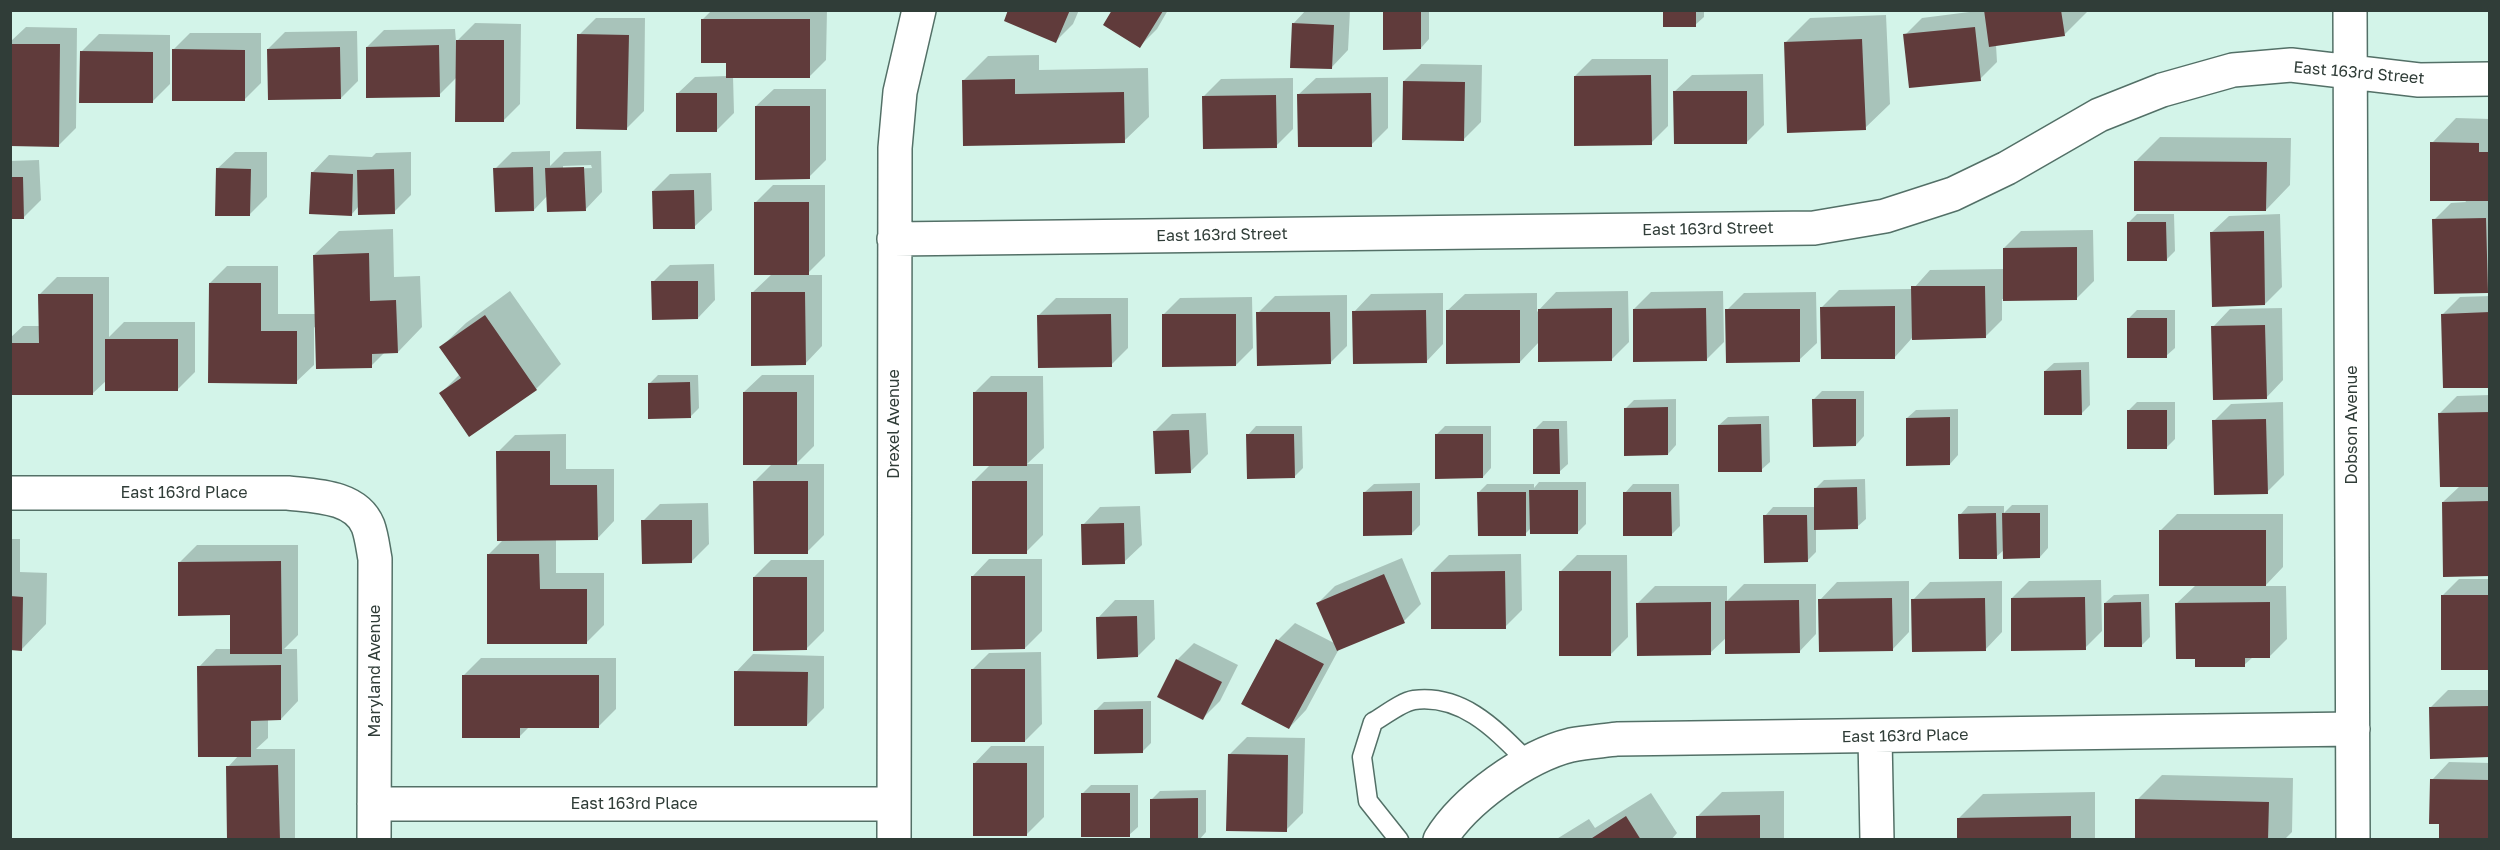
<!DOCTYPE html>
<html>
<head>
<meta charset="utf-8">
<style>
	body { margin:0 }
	#map { position:relative; width:2500px; height:850px; overflow:hidden; background:#d3f4e9; font-family:"Golos Text",sans-serif }
	canvas { display:block }
	.frame { position:absolute; inset:0; border:12px solid #303d38; pointer-events:none }
</style>
</head>
<body>
<div id="map">
<canvas width="2500" height="850"></canvas>
<div class="frame"></div>
</div>
<script>
const g = document.querySelector('canvas').getContext('2d');
g.lineJoin = 'round';
function fill(path, color) {
  g.fillStyle = color;
  g.fill(path, 'evenodd');
}
function trace(path, color, width, dash) {
  g.strokeStyle = color;
  g.lineWidth = width;
  g.lineCap = dash ? 'butt' : 'round';
  g.setLineDash(dash || []);
  g.stroke(path);
}
function write(font, color, halo, rows, align = 'center') {
  g.font = font + ' "Golos Text",sans-serif';
  g.lineWidth = 6;
  g.setLineDash([]);
  g.textBaseline = 'middle';
  g.strokeStyle = halo;
  g.fillStyle = color;
  for (const [text, x, y, turn = 0] of rows) {
    g.save();
    g.translate(x, y);
    g.rotate((+turn || 0) * Math.PI / 180);
    g.textAlign = isNaN(turn) ? turn : align;
    if (halo) g.strokeText(text, 0, 0);
    g.fillText(text, 0, 0);
    g.restore();
  }
}
const shadow = new Path2D(`
	M712,10H827L826,60L809,77L733,76L734,113L717,130L677,94L695,77L728,76V61L702,20Z
	M1010,10H1079L1073,24L1056,41Z
	M1114,10H1168L1157,29L1140,46Z
	M1306,10H1350L1348,50L1331,68L1293,24Z
	M1385,10H1429V39L1421,48Z
	M1664,10H1704V17L1695,25Z
	M2089,10L2064,35L1996,45L1997,62L1980,79L1905,35L1922,18L1985,10Z
	M1886,15L1890,104L1865,128L1785,43L1810,18Z
	M596,18H645L644,111L627,128L579,35Z
	M475,23L521,24L520,104L503,121L457,77L439,95L367,47L384,30L455,29L456,42Z
	M26,27L77,28L76,128L59,145H10V42Z
	M357,31L358,81L341,98L268,49L285,32Z
	M190,33H261V83L244,100L173,50Z
	M99,34L170,35V84L152,102L81,52Z
	M1039,55V70L1148,68L1149,117L1124,141L963,81L988,56Z
	M1592,59H1668V126L1651,143L1575,76Z
	M1421,64L1482,65L1481,122L1463,140L1404,81Z
	M1763,74L1764,125L1747,142L1674,92L1692,75Z
	M1388,77V128L1371,145L1298,95L1316,78Z
	M1293,78V129L1276,146L1204,96L1221,79Z
	M774,89H826V160L809,177L756,106Z
	M2456,118L2490,119V289L2487,292L2434,220L2451,203L2466,202L2432,143Z
	M2160,137L2291,138L2290,185L2266,210L2136,161Z
	M550,151V166L564,152L601,151L602,192L585,210L548,195L534,210L495,169L512,152ZM591,165L592,168L563,169V166Z
	M235,152H267V197L249,215L217,169Z
	M411,152V195L394,212L359,206L351,215L312,173L329,155L372,157L376,153Z
	M39,160L41,200L24,217L10,218V161Z
	M711,173L712,210L694,227L653,191L670,174Z
	M773,185H825V256L806,275H822V346L805,364L753,292L772,274L756,202Z
	M2137,214H2174L2175,251L2166,260L2128,223Z
	M2280,214L2282,287L2265,304L2211,233L2229,216Z
	M393,229L394,277L420,276L422,327L398,352H385L371,366L314,327V365L296,382L210,283L227,266H278V314H316L314,255L339,231Z
	M2093,230L2094,281L2077,298L2002,299V320L1985,337L1912,338L1895,357L1822,307L1839,290L1913,289L1930,270L2004,269V248L2021,231Z
	M714,264L715,300L698,318L653,282L670,265Z
	M57,277H109V337L124,322H195V372L178,389L107,380L92,394H10V338L23,326H40V294Z
	M510,291L561,364L536,389L469,435L441,393L460,374L441,347L466,323Z
	M1628,291L1629,342L1612,359L1539,342L1520,362L1447,311L1465,294L1537,293V312L1556,292Z
	M1723,291L1724,342L1707,359L1634,309L1651,292Z
	M1816,292L1817,343L1799,360L1727,310L1744,293Z
	M1443,293V344L1426,362L1354,312L1371,294Z
	M1347,295V346L1330,363L1258,313L1275,296Z
	M2490,296V386L2443,314L2460,297Z
	M1252,297L1253,348L1236,365L1163,315L1180,298Z
	M1056,298H1128V348L1111,365L1039,315Z
	M2282,308L2283,380L2266,398L2213,327L2230,309Z
	M2137,310H2175V348L2166,356L2128,319Z
	M2089,362L2090,405L2081,414L2045,371L2054,363Z
	M658,375H698L699,408L690,417L649,384Z
	M762,375H814V446L796,464H824V535L807,552L755,481L772,464L744,392Z
	M991,376H1043L1044,448L1027,464H1043V535L1026,552L974,481L990,465L974,393Z
	M1822,391H1864V436L1856,445L1813,400Z
	M2490,395V574L2443,502L2460,486L2440,413L2457,396Z
	M1676,399V445L1668,454L1625,409L1634,400Z
	M2137,402H2175V439L2166,448L2129,410Z
	M2283,402L2284,475L2267,492L2214,421L2231,404Z
	M1958,409V455L1950,464L1907,418L1916,410Z
	M1206,413L1208,454L1190,472L1155,431L1172,414Z
	M1769,416L1770,462L1761,470L1719,425L1728,417Z
	M1543,421H1567L1568,464L1559,472L1534,430Z
	M1256,426H1302L1303,468L1294,477L1248,435Z
	M1445,426H1491V468L1483,477L1436,435Z
	M566,434V469H614V521L597,539H556V573H604V625L587,642L488,555L504,539L498,452L515,435Z
	M1865,479L1866,519L1857,527L1816,528V552L1807,561L1765,516L1773,507H1816L1815,489L1824,480Z
	M1539,482H1586V524L1578,532L1531,528L1525,534L1479,492L1487,484H1534V488Z
	M1420,483V525L1411,534L1365,492L1374,484Z
	M1633,484H1679L1680,526L1671,535L1625,493Z
	M708,503L709,544L691,562L643,521L660,504Z
	M2012,505H2048V548L2040,557L2004,550L1996,557L1960,515L1968,506H2004V513Z
	M1140,506L1142,545L1124,562L1083,525L1100,507Z
	M2177,514H2283V567L2265,586H2286L2287,639L2269,657H2253L2244,665L2197,657L2177,603L2196,585L2160,531Z
	M10,539H20V572L47,573L46,624L22,649H10Z
	M197,545H298V635L284,649H297L298,701L281,719H268V738L256,749H295V840H229L228,767L239,755L199,667L216,649H232L231,614L180,562Z
	M1521,554L1522,610L1505,627L1432,572L1449,555Z
	M1577,555H1627L1628,637L1611,654L1560,572Z
	M1402,558L1421,604L1404,621L1339,649L1306,710L1289,728L1243,703L1278,640L1295,623L1336,644L1318,603L1335,586Z
	M989,559H1042V631L1025,648L972,577Z
	M771,560H824V631L807,648L754,577Z
	M2459,579H2490V669L2442,596Z
	M2101,580L2102,631L2085,648L2012,598L2029,581Z
	M1909,581V632L1892,650L1820,600L1837,582Z
	M2002,581V632L1985,650L1913,600L1930,582Z
	M1744,584H1816V634L1799,652L1727,637L1710,653L1638,603L1655,586H1727V601Z
	M2149,594L2150,637L2141,646L2105,603L2114,595Z
	M1115,600H1154L1155,639L1138,656L1098,618Z
	M1194,643L1238,665L1220,701L1203,718L1177,660Z
	M1041,652L1042,724L1025,741L972,670L989,653Z
	M753,654L824,656V708L807,725L736,672Z
	M481,658H616V709L599,726H530L519,737L464,675Z
	M2448,690H2490V756L2430,708Z
	M1151,701V743L1142,752L1096,710L1104,702Z
	M1247,737L1305,738L1303,813L1286,830L1230,754Z
	M991,746H1044V817L1026,835L974,764Z
	M2449,762L2490,763V840L2441,823L2432,780Z
	M2162,775L2293,778L2292,832L2284,840H2136L2137,800Z
	M1091,785H1138V827L1129,835L1083,793Z
	M1206,790V832L1199,840H1151V800L1160,791Z
	M1784,791V840H1698V816L1722,792Z
	M2095,792V840H1959V818L1983,794Z
	M1651,793L1677,833L1671,840H1555L1589,819L1595,828Z`);
const building = new Path2D(`
	M1008,10H1070L1056,43L1004,21Z
	M1112,10H1162L1163,11L1140,48L1103,25Z
	M1383,10H1421V49L1383,50Z
	M1663,10H1696V27H1663Z
	M1984,10H2061L2065,36L1989,47Z
	M701,19H810V78H726V63H701Z
	M1292,23L1334,25L1332,69L1290,68Z
	M1975,27L1981,81L1909,88L1903,34Z
	M577,34L629,35L627,130L576,129Z
	M1862,39L1866,130L1787,133L1784,42Z
	M456,40H504V122H455Z
	M10,44H60L59,147L10,146Z
	M439,45L440,97L366,98V47Z
	M340,47L341,99L268,100L267,49Z
	M172,49L245,50V101H172Z
	M80,51L153,52V103H79Z
	M1651,75L1652,145L1574,146V76Z
	M1015,79V94L1124,92L1125,143L963,146L962,80Z
	M1403,81L1465,82L1464,141L1402,140Z
	M1673,91H1747V144H1674Z
	M676,93H717V132H676Z
	M1371,93L1372,147H1298L1297,94Z
	M1276,95L1277,148L1203,149L1202,96Z
	M755,106H810V179L755,180Z
	M2430,142L2479,143V152H2490V201H2430Z
	M2134,161L2267,162L2266,211H2134Z
	M533,167L534,211L495,212L493,168Z
	M584,167L586,211L547,212L545,168Z
	M216,168L251,169L250,216H215Z
	M394,169L395,214L358,215L357,170Z
	M311,172L353,174L352,216L309,214Z
	M10,177H23L24,219H10Z
	M694,190L695,229H653L652,191Z
	M754,202H809V275H754Z
	M2486,218L2488,293L2434,294L2432,219Z
	M2127,222H2166L2167,261H2127Z
	M2264,231L2265,305L2212,307L2210,232Z
	M2077,247V300L2003,301V248Z
	M369,253L370,301L396,300L398,353L372,354V368L316,369L313,255Z
	M651,281H698V319L652,320Z
	M209,283H261V331H297V384L208,383Z
	M1911,286H1985L1986,338L1912,340Z
	M751,292H805L806,365L751,366Z
	M38,294H93V395H10V343H39Z
	M1895,306V359H1821L1820,307Z
	M1612,308V361L1538,362V309Z
	M1706,308L1707,361L1633,362V309Z
	M1725,309H1800V362L1726,363Z
	M1426,310L1427,363L1353,364L1352,311Z
	M1446,310H1520V363L1446,364Z
	M1256,312H1330L1331,364L1257,366Z
	M2490,312V388H2443L2441,314Z
	M1111,314L1112,367L1038,368L1037,315Z
	M1162,314H1236V366L1162,367Z
	M485,315L537,390L469,437L439,393L461,378L439,347Z
	M2127,318H2167V358H2127Z
	M2265,325L2267,399L2213,400L2211,326Z
	M105,339H178V391H105Z
	M2081,370L2082,415H2044V371Z
	M690,382L691,418L648,419V383Z
	M743,392H797V465H743Z
	M973,392H1027V466H973Z
	M1812,399H1856V446L1813,447Z
	M1668,407V455L1624,456V408Z
	M2127,410H2167V449H2127Z
	M2490,412V487H2440L2438,413Z
	M1950,417V465L1906,466V418Z
	M2266,419L2268,494L2214,495L2212,420Z
	M1761,424L1762,472H1718V425Z
	M1533,429H1559L1560,474H1533Z
	M1189,430L1191,473L1155,474L1153,431Z
	M1246,434H1294L1295,478L1247,479Z
	M1435,434H1483V478L1435,479Z
	M496,451H550V485H597L598,540L497,541Z
	M753,481H808V554H754Z
	M972,481H1027V554H972Z
	M1857,487L1858,529L1814,530V488Z
	M1529,490H1578V534H1530Z
	M1412,491V535L1363,536V492Z
	M1477,492H1526V536H1478Z
	M1623,492H1671L1672,536H1623Z
	M2490,501V576L2443,577L2442,502Z
	M1996,513L1997,559H1959L1958,514Z
	M2002,513H2040V558L2003,559Z
	M1763,515H1807L1808,562L1764,563Z
	M641,520H692V563L642,564Z
	M1124,523L1125,564L1082,565L1081,524Z
	M2159,530H2266V586H2159Z
	M487,554H539L540,589H587V644H487Z
	M281,561L282,654H230V615L178,616V562Z
	M1505,571L1506,629H1431V572Z
	M1559,571H1611V656H1559Z
	M1384,574L1405,623L1337,651L1316,603Z
	M971,576H1025V649L971,650Z
	M753,577H807V650L753,651Z
	M2441,595H2490V670H2441Z
	M10,596L23,597L22,651L10,650Z
	M2085,597L2086,650L2011,651V598Z
	M1892,598L1893,651L1819,652L1818,599Z
	M1985,598L1986,651L1912,652L1911,599Z
	M1799,600L1800,653L1725,654V601Z
	M1711,602V655L1637,656L1636,603Z
	M2141,602L2142,647H2104V603Z
	M2270,602V658H2245V667H2195V659H2176L2175,603Z
	M1137,616L1138,657L1097,659L1096,617Z
	M1276,639L1324,664L1289,729L1241,704Z
	M1176,659L1222,682L1203,720L1157,697Z
	M281,665V720L251,721V757H198L197,666Z
	M971,669H1025V742H971Z
	M734,671L808,672L807,726H734Z
	M462,675H599V728H520V738H462Z
	M2490,706V757L2430,759L2429,707Z
	M1143,709V753L1094,754V710Z
	M1228,754L1288,755L1287,832L1226,831Z
	M973,763H1027V836H973Z
	M278,765L280,840H227L226,766Z
	M2430,779L2490,780V840H2439V824H2429Z
	M1081,793H1130V837H1081Z
	M1198,798V840H1150V799Z
	M2135,799L2269,802L2268,840H2135Z
	M1760,815V840H1696V816Z
	M1626,816L1641,840H1589Z
	M2071,816V840H1957V818Z`);
const service = new Path2D(`
	M1399,840L1368,801L1362,757L1373,722C1384,716 1401,702 1414,700C1463,694 1496,730 1528,762`);
const minor = new Path2D(`
	M2350,10L2353,840
	M894,239L1814,228L1885,216L1953,194L2007,168L2099,115L2162,90L2233,70L2291,65L2419,80L2490,79
	M10,493H288C315,496 356,496 368,526C372,537 373,549 375,559L374,840
	M1875,737L1877,840
	M374,804H894
	M894,840L895,148L900,92L919,10
	M1440,840C1464,800 1526,756 1571,745C1586,742 1602,741 1617,739L2353,729`);
const streetNames = [
	["East 163rd Street",2359,73,5],
	["East 163rd Street",1708,229,-1],
	["East 163rd Street",1222,235,-1],
	["Drexel Avenue",894,424,-90],
	["Dobson Avenue",2352,425,-90],
	["East 163rd Place",184,493],
	["Maryland Avenue",375,671,-90],
	["East 163rd Place",1905,736,-1],
	["East 163rd Place",634,804]
];
fill(shadow, '#0003');
fill(building, '#603b3b');
trace(service, '#537067', 21);
trace(minor, '#537067', 36);
trace(service, '#fff', 18);
trace(minor, '#fff', 33);
write('16px', '#303d38', '#fff', streetNames);
</script>
</body>
</html>
